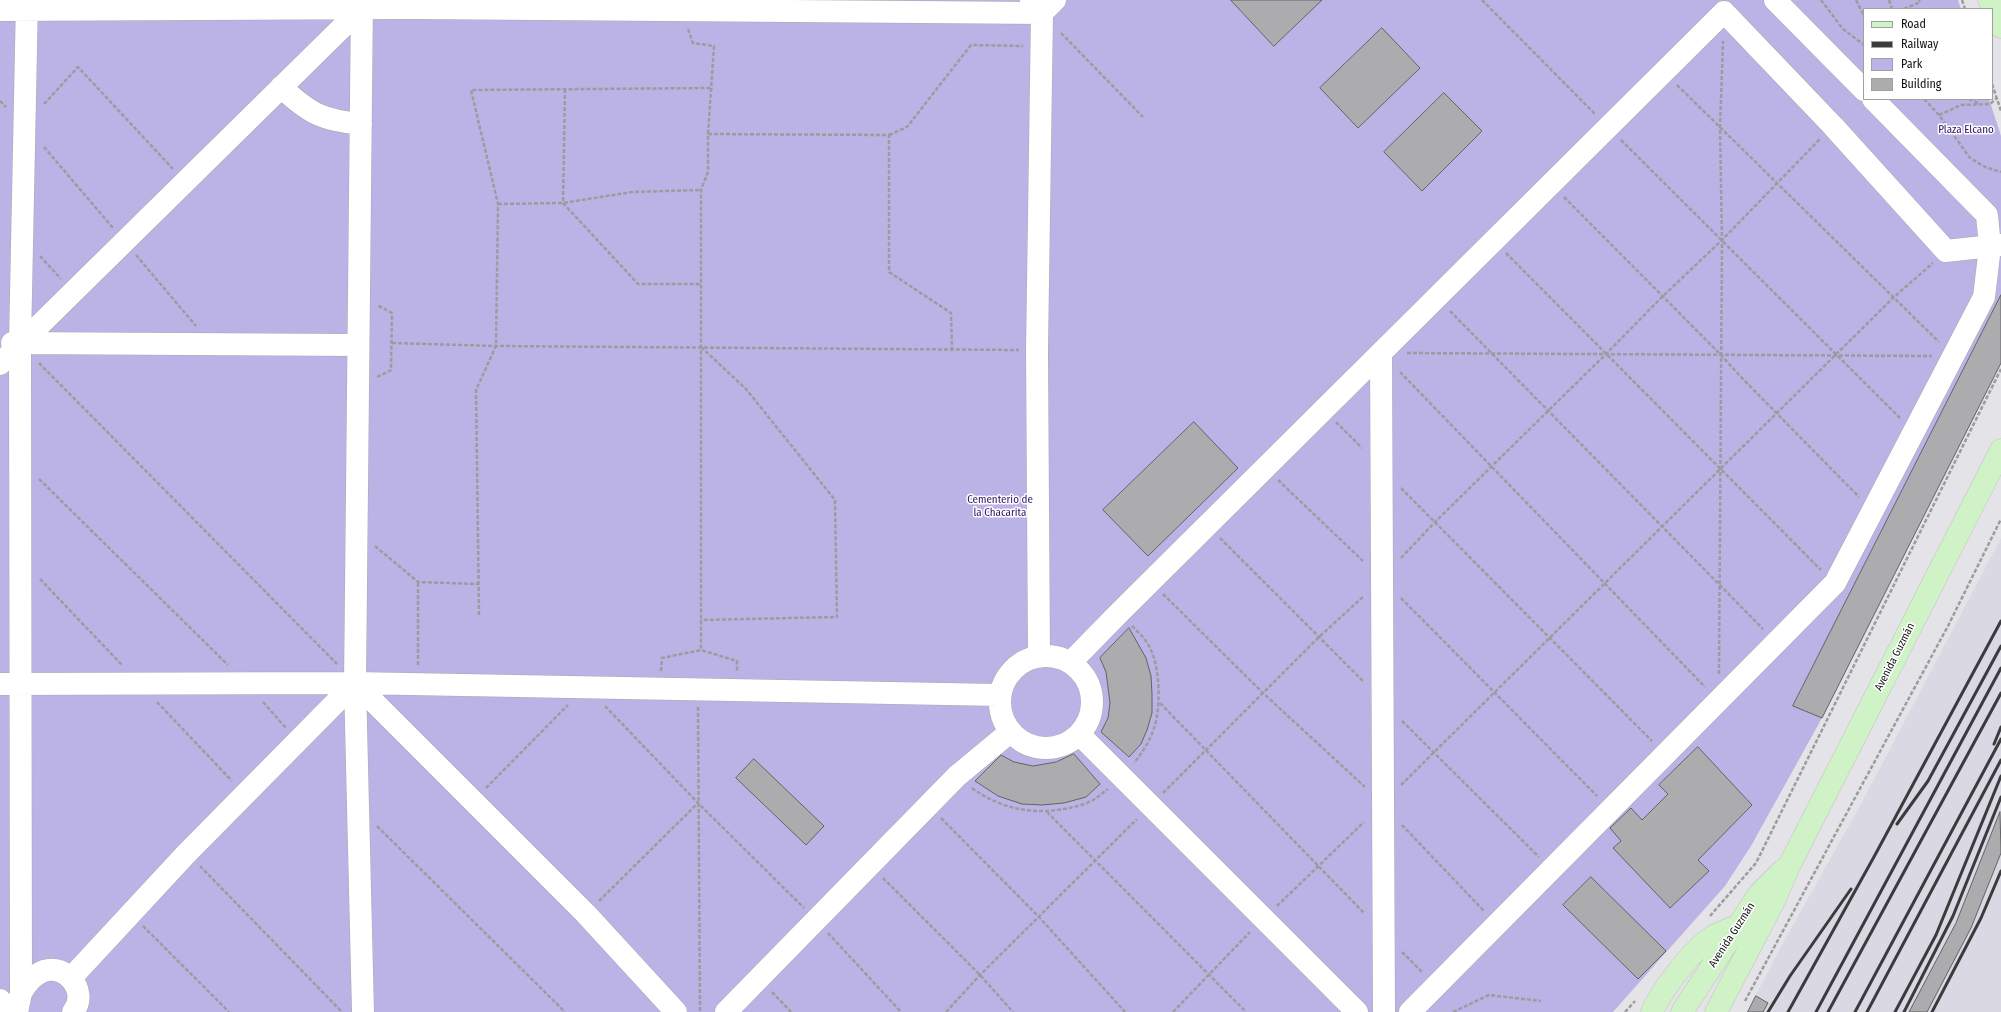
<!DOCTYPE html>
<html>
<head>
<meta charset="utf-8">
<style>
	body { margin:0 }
	#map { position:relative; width:2001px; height:1012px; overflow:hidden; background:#e4e4e8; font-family:"Fira Sans Condensed",sans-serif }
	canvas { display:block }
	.legend { position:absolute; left:1863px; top:8px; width:130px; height:92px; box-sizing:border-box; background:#fff; border:1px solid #a0a0a1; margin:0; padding:5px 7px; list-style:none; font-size:12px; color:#111113 }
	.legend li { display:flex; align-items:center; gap:8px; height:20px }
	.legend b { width:20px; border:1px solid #a0a0a1 }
</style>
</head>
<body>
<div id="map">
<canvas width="2001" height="1012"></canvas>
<ul class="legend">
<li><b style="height:5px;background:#d0f2c7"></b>Road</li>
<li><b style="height:5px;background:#3b3b3d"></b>Railway</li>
<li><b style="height:11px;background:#bbb3e5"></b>Park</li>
<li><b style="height:11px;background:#acabae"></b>Building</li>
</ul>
</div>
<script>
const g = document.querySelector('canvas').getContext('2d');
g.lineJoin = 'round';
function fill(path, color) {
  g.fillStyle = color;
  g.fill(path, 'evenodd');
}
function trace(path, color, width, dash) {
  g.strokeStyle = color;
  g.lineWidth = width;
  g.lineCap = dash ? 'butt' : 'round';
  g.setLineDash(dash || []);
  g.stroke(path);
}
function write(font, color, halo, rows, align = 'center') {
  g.font = font + ' "Fira Sans Condensed",sans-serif';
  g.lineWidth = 3;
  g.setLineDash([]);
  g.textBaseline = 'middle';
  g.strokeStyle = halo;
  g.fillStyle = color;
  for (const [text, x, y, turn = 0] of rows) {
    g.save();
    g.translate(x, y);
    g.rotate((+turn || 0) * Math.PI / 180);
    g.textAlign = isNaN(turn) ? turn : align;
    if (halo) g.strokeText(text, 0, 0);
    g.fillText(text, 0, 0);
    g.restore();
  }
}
const built = new Path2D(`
	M2001,538V1012H1747L1783,943L1861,804Z`);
const green = new Path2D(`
	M0,0H1958L1961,9H1864V99H1989L2001,136V363L1822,718L1751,846L1725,886L1613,1012H0Z`);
const building = new Path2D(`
	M1231,0H1322L1274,46Z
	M1382,28L1420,68L1358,128L1320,88Z
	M1444,93L1482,131L1422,191L1384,152Z
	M2001,295V363L1822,718L1793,706Z
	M1194,422L1238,468L1148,556L1103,510Z
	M1129,628L1146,658L1151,676L1152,694V713L1147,730L1141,744L1129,757L1101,732L1108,718L1110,703L1106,672L1100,658Z
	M1698,747L1752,805L1698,860L1709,871L1670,908L1613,848L1621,841L1610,828L1631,808L1642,820L1668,794L1659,785Z
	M1074,754L1100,784L1086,797L1064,803L1042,805L1022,804L998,796L975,781L1001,755L1014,762L1033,766L1056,762Z
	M754,759L824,826L806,845L736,778Z
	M2000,812L2001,853L1971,928L1927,1012H1909L1956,923Z
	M1591,877L1666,951L1638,979L1563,905Z
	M1756,996L1768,1003L1763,1012H1748Z`);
const path = new Path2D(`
	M1482,0L1595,114
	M1821,0L1843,29L1864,45
	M1856,0L1864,16
	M1889,0L1892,9
	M1962,0L1965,9
	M1904,9L1920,2L1919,0
	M688,29L693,43L714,46L708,134V172L701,190V650
	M1061,33L1143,117
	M1992,84L2001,111
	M1677,85L1939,342
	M565,89L563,203L638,284H701
	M1924,99L1939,115L1970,158L1985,167L2001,172
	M1969,99L1980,104
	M0,101L6,107
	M44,104L78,67L173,169
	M1939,115L1961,105L1990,104L1997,98
	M708,134L889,135V272L951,313L952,349
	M889,135L907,127L971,45L1023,46
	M1621,140L1901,419
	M44,147L113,228
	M1564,197L1721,355L1740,376L1859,497
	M498,204L563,203L632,192L701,190
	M1506,253L1821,570
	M136,255L196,326
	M40,256L61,279
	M1450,311L1763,629
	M392,343L496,346L1019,350
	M701,347L746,389L835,500L837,617L701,620
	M1407,353L1932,356
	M39,363L337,664
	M1400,372L1705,687
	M377,377L391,370L392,313L377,305
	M1336,422L1362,448
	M39,479L228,665
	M1278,480L1363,561
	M1401,488L1652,741
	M1220,538L1364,682
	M375,546L418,582L478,584
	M1401,558L1435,522L1606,354L1662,297L1722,240L1820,139
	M40,579L122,665
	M1163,594L1263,693L1365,787
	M1401,598L1597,796
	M479,615L476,390L496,346L498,204L471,90L713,88
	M1132,626C1139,633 1147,640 1151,650C1160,669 1161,708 1154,728C1150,741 1142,753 1134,763
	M418,665V582
	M661,671L662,658L701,650L737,661V672
	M1719,674L1722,240L1720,127L1723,41
	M157,702L232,781
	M263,702L286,728
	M1160,703L1364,913
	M605,706L698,803L804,908
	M698,707L700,1012
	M1402,721L1539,857
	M1401,785L1894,297L1933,263
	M486,788L568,705
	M972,788C999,808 1031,815 1064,809C1074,807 1085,805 1093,800C1099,797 1103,792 1108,789
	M1163,793L1319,637L1364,596
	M1047,812L1246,1012
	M941,818L1039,917L1125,1012
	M1402,825L1484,911
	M377,826L565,1012
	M200,866L342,1012
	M883,878L980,975L1013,1012
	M599,901L698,803
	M1277,906L1364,822
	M1710,916L1756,863L2001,369
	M143,926L229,1012
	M828,933L901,1012
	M1402,952L1423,973
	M772,992L791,1012
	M1745,1001L1948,626L2001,519
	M946,1012L980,975L1137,819
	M1173,1012L1250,932
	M1453,1012L1489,995L1541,1001
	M1625,1012L1635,1001`);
const minor = new Path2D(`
	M362,0L355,683L363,1012
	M1775,0L1864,90
	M1031,2L1042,13L1037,350L1039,655
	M0,10L411,8L1042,13L1055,0
	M281,87C310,114 322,120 361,124
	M12,343L358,345
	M1381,353L1384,1012
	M0,364L367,3
	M1000 702a46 46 0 1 1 92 0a46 46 0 1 1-92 0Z
	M1071,662L1119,613L1724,12L1833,126L1946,251L2001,245
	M355,683L586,914L676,1012
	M0,684L355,683L999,695
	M1079,734L1357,1012
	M71,978L187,853L355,683
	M21,993C25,986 31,978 38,974C61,958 91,990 73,1012
	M0,1000L12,1012
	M17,1012L21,993L20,343L27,0
	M726,1012L957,776L1010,732
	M1410,1012L1835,583L1984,297L1990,247L1987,215L1873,99`);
const major = new Path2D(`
	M1989,0L2001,27
	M1652,1012C1661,991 1691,952 1709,939C1717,933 1730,929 1739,925
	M1682,1012L1759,894L1783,870
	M1716,1012L1772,905L1790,864L2001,450`);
const rail = new Path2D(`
	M1994,744L2001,727
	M1897,824L1928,781L2001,646
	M1768,1012L1790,976L1851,889
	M1788,1012L1875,855L2001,621
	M1816,1012L2001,668
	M1828,1012L2001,693
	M1855,1012L2001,739
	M1867,1012L2001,760
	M1895,1012L1936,935L2001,776
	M1904,1012L1953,916L2001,797
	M1932,1012L1981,918L2001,871`);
const parkNames = [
	["Plaza Elcano",1966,130],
	["Cementerio de",1000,500],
	["la Chacarita",1000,513]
];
const streetNames = [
	["Avenida Guzmán",1895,657,-63],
	["Avenida Guzmán",1732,935,-57]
];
fill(built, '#d9d8e3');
fill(green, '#bbb3e5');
fill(building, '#acabae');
trace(building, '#636366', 1);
trace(minor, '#a9a9ac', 23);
trace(major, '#c1c1c2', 23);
trace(path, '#9c9c9f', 2.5, [4, 2]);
trace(minor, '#fff', 22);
trace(major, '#d0f2c7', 22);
trace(rail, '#3b3b3d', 3);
write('11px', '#2f1264', '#fff', parkNames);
write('11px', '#111113', '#fff', streetNames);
</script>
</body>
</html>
